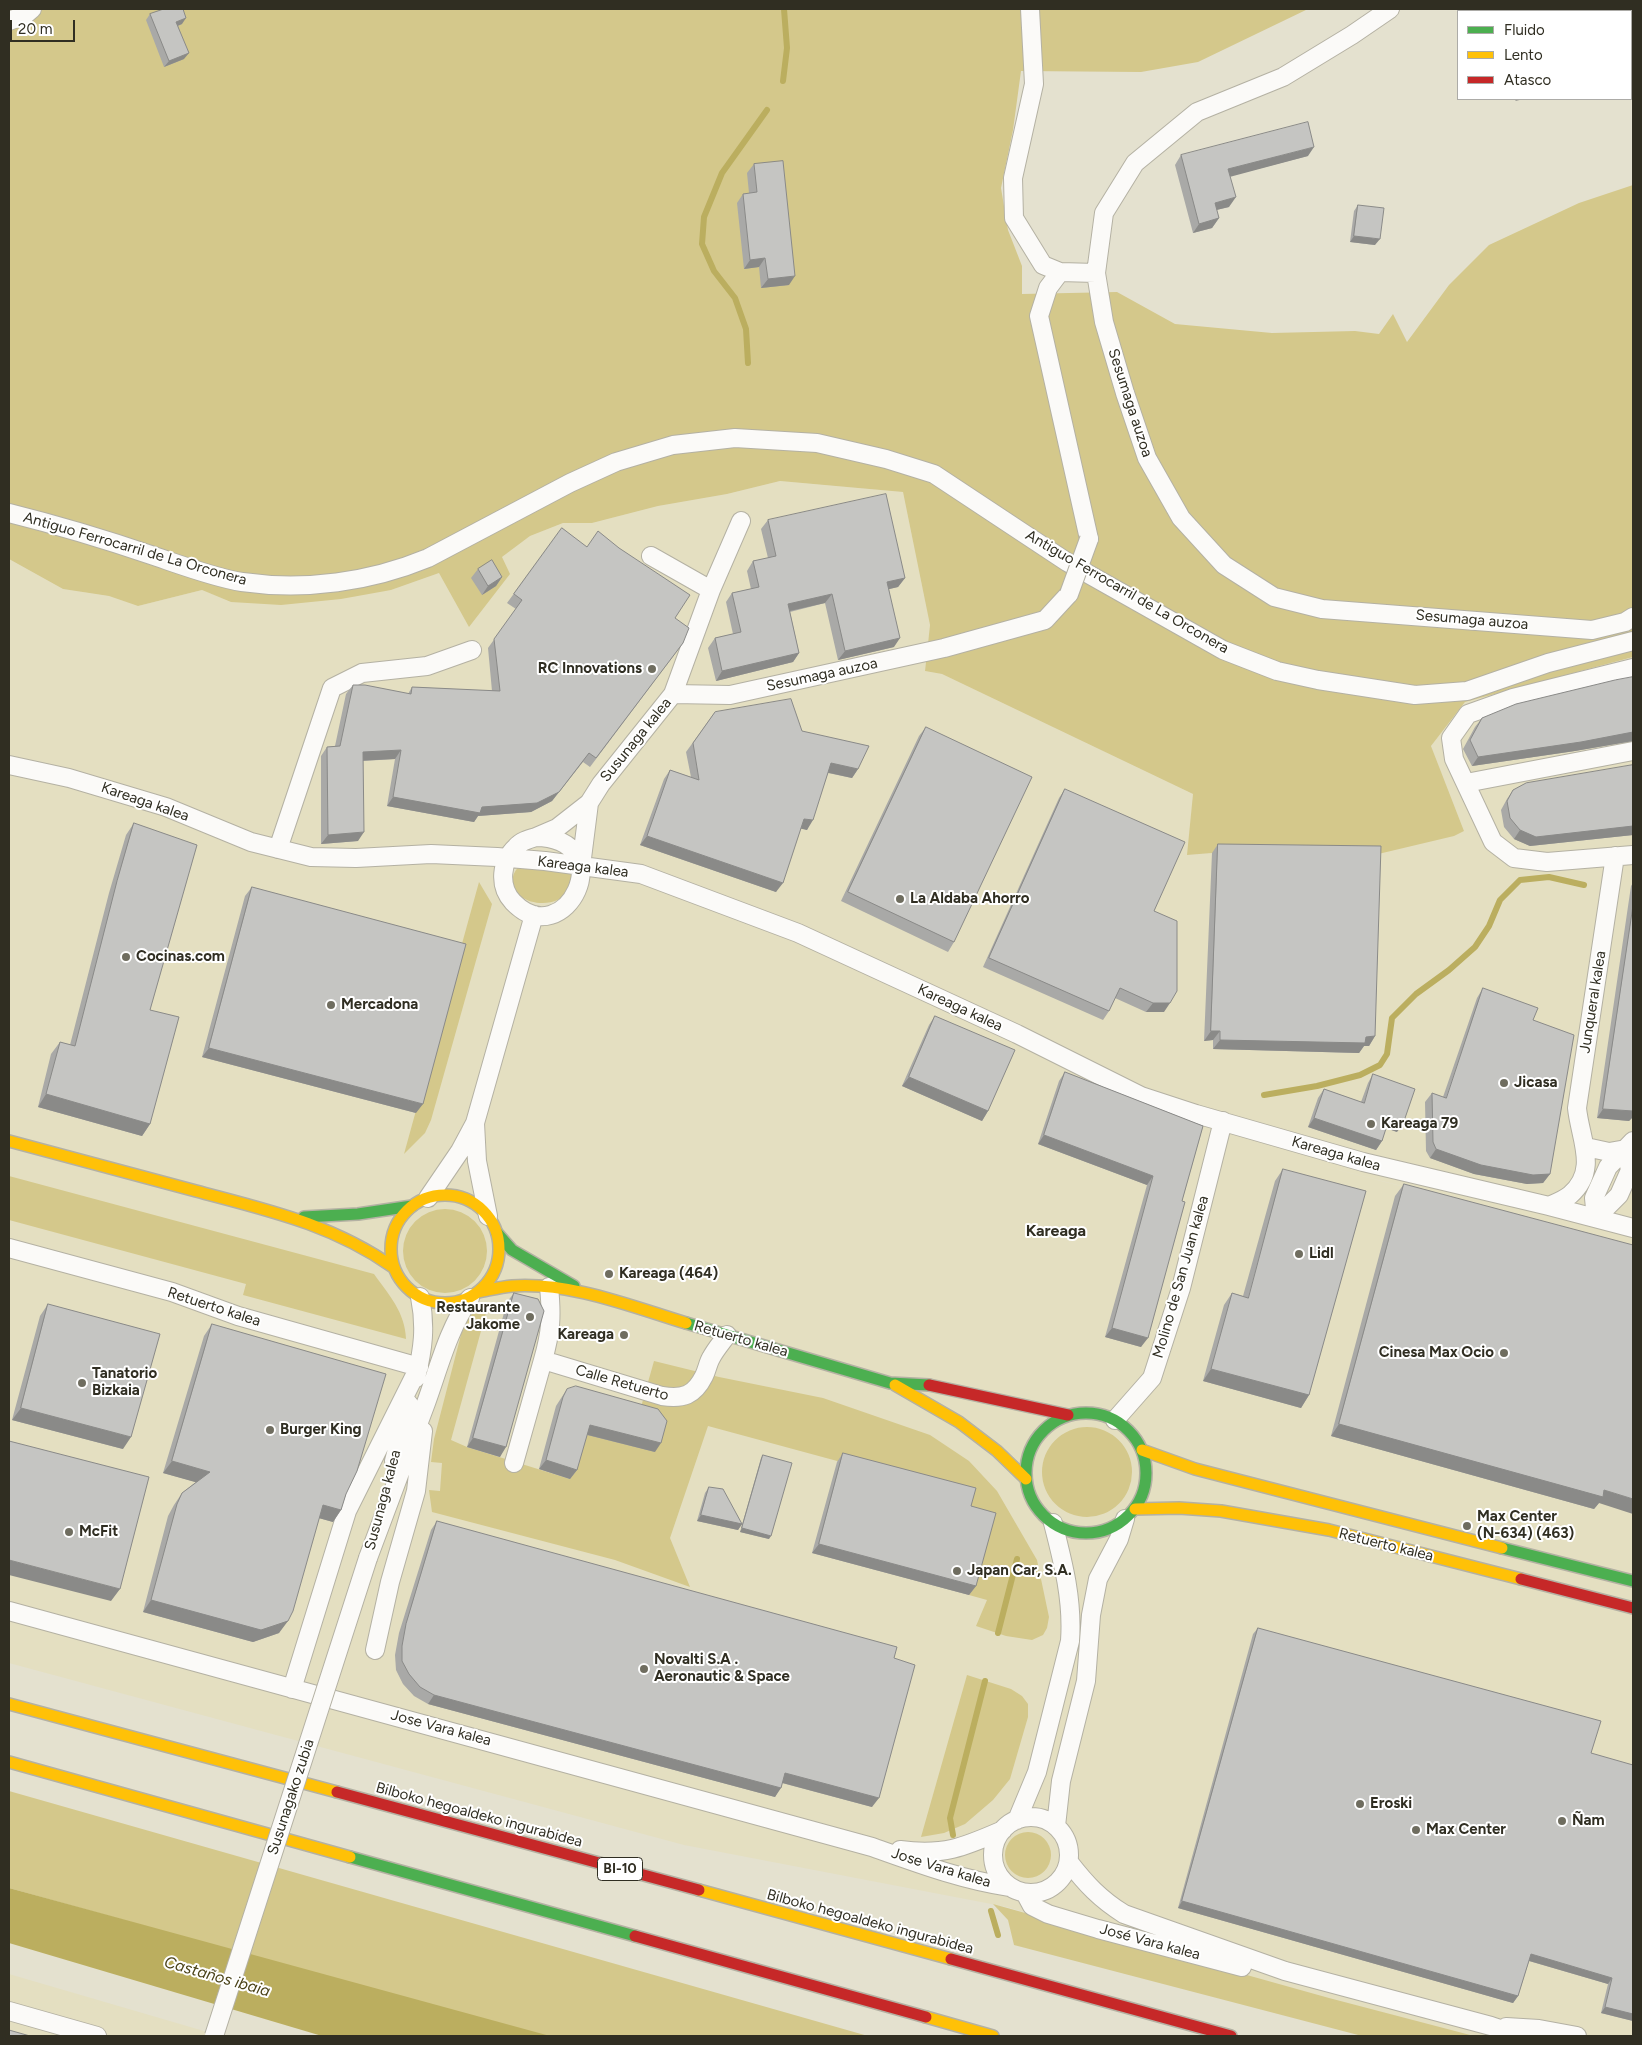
<!DOCTYPE html>
<html>
<head>
<meta charset="utf-8">
<style>
	body { margin:0 }
	#map { position:relative; width:1642px; height:2045px; overflow:hidden; background:#e4e1cf; font-family:Figtree,sans-serif }
	canvas { display:block }
	.frame { position:absolute; inset:0; border:10px solid #302e22; pointer-events:none }
	.legend { position:absolute; left:1457px; top:10px; width:175px; height:90px; box-sizing:border-box; background:#fff; border:1px solid #acaba7; margin:0; padding:6px 9px; list-style:none; font-size:15px; color:#302e22 }
	.legend li { display:flex; align-items:center; gap:10px; height:25px }
	.legend b { width:25px; border:1px solid #acaba7 }
	.scale { position:absolute; left:10px; top:20px; width:65px; height:22px; box-sizing:border-box; border:2px solid #302e22; border-top:0; padding-left:6px; font-size:15px; line-height:18px; white-space:nowrap; color:#302e22; -webkit-text-stroke:4px #fff; paint-order:stroke }
</style>
</head>
<body>
<div id="map">
<canvas width="1642" height="2045"></canvas>
<div class="frame"></div>
<ul class="legend">
<li><b style="height:6px;background:#4caf50"></b>Fluido</li>
<li><b style="height:6px;background:#ffc107"></b>Lento</li>
<li><b style="height:6px;background:#c62828"></b>Atasco</li>
</ul>
<div class="scale">20 m</div>
</div>
<script>
const g = document.querySelector('canvas').getContext('2d');
g.lineJoin = 'round';
function fill(path, color) {
  g.fillStyle = color;
  g.fill(path, 'evenodd');
}
function trace(path, color, width, dash) {
  g.strokeStyle = color;
  g.lineWidth = width;
  g.lineCap = dash ? 'butt' : 'round';
  g.setLineDash(dash || []);
  g.stroke(path);
}
function write(font, color, halo, rows, align = 'center') {
  g.font = font + ' Figtree,sans-serif';
  g.lineWidth = 4;
  g.setLineDash([]);
  g.textBaseline = 'middle';
  g.strokeStyle = halo;
  g.fillStyle = color;
  for (const [text, x, y, turn = 0] of rows) {
    g.save();
    g.translate(x, y);
    g.rotate((+turn || 0) * Math.PI / 180);
    g.textAlign = isNaN(turn) ? turn : align;
    if (halo) g.strokeText(text, 0, 0);
    g.fillText(text, 0, 0);
    g.restore();
  }
}
const built = new Path2D(`
	M780,481L903,492L930,625L925,671L942,674L1193,794L1188,855L1464,831L1431,746L1465,702L1633,657V1245L1288,1157L1633,1246V2036H1439L1007,1907L684,1845L9,1663V559L63,589L109,596L138,606L202,590L231,602L391,590L439,573L501,558L530,536L563,523H592L658,506L727,494Z
	M9,1974L221,2036H9Z`);
const green = new Path2D(`
	M9,9H1308L1198,62L1141,72L1021,71L1013,130L1001,188L1008,230L1022,266V294L1117,292L1175,324L1272,333L1355,331L1379,334L1393,314L1407,342L1449,285L1489,245L1579,203L1633,185V657L1465,702L1431,746L1464,831L1454,836L1374,855L1212,853L1187,855L1193,794L942,674L925,671L930,625L903,492L780,481L727,494L658,506L592,523H563L530,536L502,557L510,574L469,627L439,573L391,590L341,599L281,605L231,602L202,590L138,606L109,596L63,589L9,559Z
	M518,867L572,870C571,876 571,885 569,890C557,912 509,905 513,878C513,874 516,870 518,867Z
	M479,882L492,904L431,1120L425,1133L404,1154Z
	M9,1176L374,1274C389,1295 405,1312 406,1339L243,1295L246,1284L9,1220Z
	M403 1251a42 42 0 1 1 84 0a42 42 0 1 1-84 0Z
	M489,1302L451,1440L467,1447L570,1479L584,1434L641,1407L654,1361L719,1377L823,1398L930,1435L969,1461L997,1491L1037,1560L1049,1617L1047,1628L1043,1635L1032,1640L1006,1636L976,1626L987,1600L969,1595L965,1516L970,1497L708,1426L670,1538L690,1587L615,1560L432,1512L429,1490L440,1491L442,1463L431,1462L434,1439L464,1323L475,1311Z
	M1042 1472a45 45 0 1 1 90 0a45 45 0 1 1-90 0Z
	M967,1675L1011,1689L1022,1696L1028,1704V1717L1010,1779L993,1800L965,1824L944,1833L921,1837Z
	M9,1791L868,2036H539L9,1888Z
	M1005 1855a23 23 0 1 1 46 0a23 23 0 1 1-46 0Z
	M993,1904L1329,1998L1474,2036H1362L1014,1945L1008,1920Z`);
const water = new Path2D(`
	M9,1888L550,2036H322L9,1943Z`);
const stream = new Path2D(`
	M783,81L787,48L784,9
	M748,363L746,329L735,298L714,271L702,244L704,217L722,173L767,110
	M1264,1095L1317,1086L1360,1075L1380,1065L1387,1054L1392,1018L1416,994L1449,970L1475,947L1489,926L1500,900L1520,880L1549,877L1584,885
	M998,1633L1017,1559
	M953,1835L950,1818L985,1681
	M991,1911L998,1935`);
const street = new Path2D(`
	M1030,9L1034,84L1013,178L1014,218L1043,265L1060,272L1096,273
	M1390,9L1352,35L1283,77L1197,112L1135,163L1104,213L1096,273L1104,322L1125,393L1147,458L1181,518L1224,565L1274,597L1322,609L1592,630L1625,622L1633,617
	M9,21L25,15L32,9
	M1060,272L1048,288L1039,316L1089,539
	M9,513C57,525 104,539 151,555C178,564 215,578 242,582C305,591 370,582 428,558L570,483L616,462L673,445L735,438L817,443L886,459L934,474L1067,562L1223,650L1277,671L1318,680L1415,695L1467,691L1548,663L1633,641
	M711,590L741,521
	M1633,668L1513,698L1468,714L1451,738L1454,759L1493,842L1514,858L1547,862L1633,855
	M673,694L730,695L944,648L1045,620L1069,594
	M9,765L69,778L166,807L251,842L311,857L356,858L431,854L497,857L545,861L641,874L798,933L1017,1034L1141,1096L1196,1114L1363,1162L1549,1206L1633,1228
	M1466,783L1633,751
	M589,803L601,784L673,694L711,590L651,556
	M536,837C623,839 565,956 513,902C498,886 501,861 516,847C521,841 529,839 536,837Z
	M536,837L557,828L589,803L581,866
	M278,849L332,688L362,673L427,666L472,650
	M475,1123L477,1161L488,1216
	M1586,1147L1609,1152L1626,1149
	M428,1198L460,1151L475,1123L534,915
	M1549,1206C1556,1203 1564,1200 1570,1195C1599,1170 1580,1139 1577,1108L1615,856
	M1596,1218L1594,1198L1608,1167L1633,1141
	M1596,1218L1619,1195L1630,1170L1626,1149
	M9,1248L172,1292L238,1316L419,1367L347,1511L292,1689
	M549,1287C552,1316 551,1332 543,1360L662,1396C683,1399 694,1396 704,1376C707,1370 708,1363 711,1358C715,1350 722,1342 727,1335
	M416,1378C423,1349 426,1327 420,1297
	M1115,1420L1152,1378L1181,1288L1223,1121
	M394,1461L409,1404
	M514,1463L543,1360
	M368,1558C387,1506 407,1455 426,1403C439,1367 448,1330 470,1298
	M9,1611L872,1847C917,1863 962,1880 1010,1887
	M375,1650L390,1582L416,1491L423,1431
	M993 1855a38 38 0 1 1 76 0a38 38 0 1 1-76 0Z
	M1017,1820L1037,1772L1070,1641C1073,1600 1063,1562 1053,1523
	M1056,1826L1061,1781L1086,1681L1091,1615L1098,1579L1119,1539L1125,1519
	M900,1850C944,1856 964,1847 1003,1830
	M1069,1862C1086,1884 1100,1899 1124,1914L1285,1971L1491,2026L1521,2036
	M1025,1893L1032,1906L1048,1914L1098,1929L1242,1967
	M9,2011L97,2036
	M1506,2027L1539,2029L1577,2036`);
const fast = new Path2D(`
	M304,1217L358,1214L412,1206
	M497,1233L512,1250L574,1286
	M686,1323L890,1383L929,1385
	M1026 1473a60 60 0 1 1 120 0a60 60 0 1 1-120 0Z
	M1502,1548L1633,1581
	M350,1857L635,1936`);
const slow = new Path2D(`
	M9,1141C71,1157 134,1175 196,1191C267,1210 332,1224 393,1267
	M391 1249a54 54 0 1 1 108 0a54 54 0 1 1-108 0Z
	M478,1292C489,1290 501,1287 512,1286C571,1282 630,1306 686,1323
	M895,1385L959,1422L997,1451L1026,1479
	M1142,1450L1195,1469L1502,1548
	M1135,1509L1179,1508L1221,1511L1329,1530L1521,1579
	M9,1704L337,1792
	M9,1762L350,1857
	M699,1890L951,1959
	M926,2017L993,2036`);
const jam = new Path2D(`
	M929,1385L1068,1415
	M1521,1579L1633,1608
	M337,1792L699,1890
	M635,1936L926,2017
	M951,1959L1231,2036`);
const streetBridge = new Path2D(`
	M1069,594L1089,539
	M214,2036L368,1558`);
const wall = new Path2D(`
	M1627,9H1633V15H1631V11H1627Z
	M150,14L182,24L178,26L184,59L164,67L146,20Z
	M1181,155L1308,156L1230,176L1229,207L1216,210L1219,218L1212,228L1193,233L1175,165Z
	M754,164L789,285L761,288L759,267L744,269L737,203L743,194L749,193L747,173Z
	M1358,205L1375,245L1350,242L1354,211Z
	M768,520L905,578L898,587L889,589L894,647L838,660L825,603L790,612L799,653L793,662L716,681L708,648L715,638L733,634L726,602L732,593L751,589L747,571L753,561L768,558L761,529Z
	M562,528L675,618L683,643L590,767L583,762L552,801L531,812L478,816L474,822L387,806L395,759L363,761L358,841L321,844V756L327,747L335,746L346,694L353,685L408,694L412,687L492,691L488,648L516,609L507,603Z
	M478,569L502,577L496,586L482,595L471,578Z
	M1633,677V741L1575,751L1472,766L1463,749L1475,727L1482,718Z
	M715,712L802,731L858,769L852,778L828,773L807,830L801,828L776,892L640,845L664,779L670,770L691,777L686,752Z
	M926,727L954,942L948,952L841,901L919,736Z
	M1633,765V835L1530,846L1514,839L1504,827L1501,810L1507,799L1513,790Z
	M1065,789L1154,911L1164,1012H1146L1115,998L1109,1011L1103,1020L983,967L1059,798Z
	M134,823L150,1010V1124L142,1136L38,1107L51,1054L60,1042L70,1045L109,893L126,835Z
	M1218,844L1375,1036L1369,1046H1364L1359,1053L1213,1049V1040L1204,1041L1212,853Z
	M1633,883V1117L1629,1121L1597,1118L1631,886Z
	M252,887L416,1113L202,1057L245,896Z
	M1483,988L1533,1020L1550,1174L1543,1183L1527,1184L1474,1174L1430,1158L1426,1151L1425,1102L1432,1093L1443,1097L1477,998Z
	M935,1016L988,1111L982,1121L902,1086L929,1025Z
	M1065,1072L1203,1126L1141,1347L1105,1337L1147,1185L1038,1144L1059,1081Z
	M1373,1074L1397,1132L1386,1128L1382,1141L1376,1150L1308,1127L1318,1098L1324,1089L1361,1102L1368,1083Z
	M1283,1169L1309,1395L1301,1408L1203,1381L1224,1305L1232,1293L1243,1296L1275,1181Z
	M1404,1184L1599,1503L1594,1509L1331,1436L1395,1196Z
	M514,1293L500,1457L467,1447L507,1302Z
	M48,1304L123,1449L12,1420L40,1316Z
	M212,1324L346,1494L341,1510L333,1522L319,1518L279,1633L253,1642L143,1612L168,1516L174,1505L182,1493L196,1482L163,1473L204,1336Z
	M567,1389L655,1452L587,1435L577,1470L570,1479L539,1469L556,1406Z
	M843,1453L971,1506L976,1586L969,1595L812,1553L837,1462Z
	M763,1455L769,1539L740,1532L761,1458Z
	M709,1487L742,1524L738,1530L697,1521L705,1493Z
	M437,1521L894,1658L872,1807L782,1783L775,1797L428,1704L414,1696L403,1684L396,1670L395,1655L399,1633L431,1530Z
	M1258,1628L1591,1753L1633,2021L1601,2013L1608,1984L1529,1961L1518,1996L1513,2003L1178,1908L1253,1634Z`);
const shadedWall = new Path2D(`
	M1631,9H1633V15H1631V11H1629Z
	M186,18L182,24L172,28L176,22Z
	M189,53L184,59L164,67L169,61Z
	M1517,99H1524L1515,101Z
	M1314,147L1308,156L1222,179L1228,169Z
	M1236,197L1229,207L1208,212L1215,203Z
	M1219,218L1212,228L1193,233L1199,224Z
	M1354,236L1380,239L1375,245L1350,242Z
	M765,258L759,267L744,269L750,260Z
	M795,276L789,285L761,288L768,279Z
	M502,577L496,586L482,595L488,586Z
	M905,578L898,587L881,591L887,582Z
	M832,594L825,603L781,613L788,604Z
	M900,638L894,647L838,660L845,651Z
	M799,653L793,662L716,681L722,671Z
	M1633,732V741L1575,751L1472,766L1478,757Z
	M401,750L395,759L356,761L363,752Z
	M589,753L552,801L531,812L478,816L474,822L387,806L393,797Z
	M831,763L858,769L852,778L825,772Z
	M804,819L813,820L807,830L798,828Z
	M1633,826V835L1530,846L1514,839L1520,830Z
	M364,832L358,841L321,844L328,835Z
	M647,836L783,883L776,892L640,845Z
	M1153,1003H1170L1164,1012H1146Z
	M1211,1031H1220L1213,1040L1204,1041Z
	M1375,1036L1369,1046H1364L1359,1053L1213,1049L1220,1040Z
	M209,1048L423,1104L416,1113L202,1057Z
	M909,1077L988,1111L982,1121L902,1086Z
	M46,1094L150,1124L142,1136L38,1107Z
	M1603,1109L1633,1111V1117L1629,1121L1597,1118Z
	M1314,1118L1382,1141L1376,1150L1308,1127Z
	M1389,1119L1403,1124L1397,1132L1383,1127Z
	M1044,1135L1153,1176L1147,1185L1038,1144Z
	M1436,1149L1550,1174L1543,1183L1527,1184L1474,1174L1430,1158Z
	M1112,1328L1148,1338L1141,1347L1105,1337Z
	M1211,1369L1309,1395L1301,1408L1203,1381Z
	M21,1408L131,1437L123,1449L12,1420Z
	M1339,1424L1604,1490L1633,1499V1514L1599,1503L1594,1509L1331,1436Z
	M590,1425L661,1443L655,1452L584,1434Z
	M473,1438L506,1447L500,1457L467,1447Z
	M546,1460L577,1470L570,1479L539,1469Z
	M172,1461L210,1472L202,1484L163,1473Z
	M323,1505L341,1510L333,1522L315,1517Z
	M701,1515L742,1524L738,1530L697,1521Z
	M742,1528L771,1536L769,1539L740,1532Z
	M819,1544L976,1586L969,1595L812,1553Z
	M9,1560L120,1589L111,1601L9,1575Z
	M151,1600L288,1621L279,1633L253,1642L143,1612Z
	M434,1695L781,1788L775,1797L428,1704Z
	M785,1773L879,1798L872,1807L779,1782Z
	M1182,1901L1518,1996L1513,2003L1178,1908Z
	M1531,1954L1612,1978L1608,1984L1526,1960Z
	M1605,2007L1633,2014V2021L1601,2013Z`);
const building = new Path2D(`
	M164,9H183L186,18L176,22L189,53L169,61L150,14Z
	M1526,9L1553,10V11H1525Z
	M1308,122L1314,147L1228,169L1236,197L1215,203L1219,218L1199,224L1181,155Z
	M783,161L795,276L768,279L765,258L750,260L743,194L757,192L754,164Z
	M1358,205L1384,208L1380,239L1354,236Z
	M886,494L905,578L887,582L900,638L845,651L832,594L788,604L799,653L722,671L715,638L741,632L732,593L759,587L753,561L776,556L768,520Z
	M562,528L587,547L598,531L619,548L690,595L675,618L689,628L683,643L596,758L589,753L559,792L537,803L482,807L480,813L393,797L401,750L363,752L364,832L328,835L327,747L340,746L353,685H365L411,694L412,687L500,691L494,639L522,600L514,594Z
	M492,560L502,577L488,586L478,569Z
	M1633,677V732L1581,742L1478,757L1470,740L1482,718L1516,704L1615,680Z
	M791,699L802,731L869,746L858,769L831,763L813,820L804,819L783,883L647,836L670,770L699,780L693,743L715,712Z
	M926,727L1032,777L954,942L848,892Z
	M1633,765V826L1536,837L1520,830L1510,818L1507,801L1513,790L1526,783Z
	M1065,789L1185,842L1154,911L1177,921V991L1170,1003H1153L1120,988L1109,1011L989,958Z
	M134,823L197,845L150,1010L179,1017L150,1124L46,1094L60,1042L75,1046L117,881Z
	M1218,844L1381,846L1375,1036L1366,1037L1365,1043L1220,1040V1031H1211Z
	M252,887L466,944L423,1104L209,1048Z
	M1633,906V1111L1603,1109Z
	M1483,988L1538,1008L1533,1020L1574,1035L1550,1174L1533,1175L1481,1165L1436,1149L1433,1142L1432,1093L1446,1098Z
	M935,1016L1015,1050L988,1111L909,1077Z
	M1065,1072L1203,1126L1182,1201L1185,1202L1148,1338L1112,1328L1153,1176L1044,1135Z
	M1373,1074L1415,1089L1403,1124L1389,1119L1382,1141L1314,1118L1324,1089L1364,1103Z
	M1283,1169L1366,1191L1309,1395L1211,1369L1232,1293L1248,1298Z
	M1404,1184L1633,1245V1499L1604,1490L1603,1497L1339,1424Z
	M514,1293L538,1299L544,1311L506,1447L473,1438Z
	M48,1304L160,1334L131,1437L21,1408Z
	M212,1324L386,1374L357,1471L346,1494L341,1510L323,1505L293,1611L288,1621L261,1630L151,1600L177,1504L182,1493L210,1472L172,1461Z
	M576,1386L658,1409L667,1421L661,1443L590,1425L577,1470L546,1460L563,1397L567,1389Z
	M9,1441L149,1477L120,1589L9,1560Z
	M843,1453L976,1488L971,1506L996,1513L976,1586L819,1544Z
	M763,1455L792,1463L771,1536L742,1528Z
	M709,1487L723,1489L742,1524L701,1515Z
	M437,1521L897,1647L894,1658L915,1665L879,1798L785,1773L781,1788L434,1695L420,1687L409,1674L402,1661V1646L406,1624Z
	M1258,1628L1601,1721L1591,1753L1633,1765V2014L1605,2007L1612,1978L1531,1954L1518,1996L1182,1901Z
	M9,2030L30,2036H9Z`);
const markers = [
	[652,669,5,"#6f6d5f"],
	[900,899,5,"#6f6d5f"],
	[126,957,5,"#6f6d5f"],
	[331,1005,5,"#6f6d5f"],
	[1504,1083,5,"#6f6d5f"],
	[1371,1124,5,"#6f6d5f"],
	[1299,1254,5,"#6f6d5f"],
	[609,1274,5,"#6f6d5f"],
	[530,1317,5,"#6f6d5f"],
	[624,1335,5,"#6f6d5f"],
	[1504,1353,5,"#6f6d5f"],
	[82,1383,5,"#6f6d5f"],
	[270,1430,5,"#6f6d5f"],
	[1467,1526,5,"#6f6d5f"],
	[69,1532,5,"#6f6d5f"],
	[957,1571,5,"#6f6d5f"],
	[644,1669,5,"#6f6d5f"],
	[1360,1804,5,"#6f6d5f"],
	[1562,1821,5,"#6f6d5f"],
	[1416,1830,5,"#6f6d5f"]
];
const shields = [
	[620,1869,45]
];
const shieldNames = [
	["BI-10",620,1869]
];
const streetNames = [
	["Sesumaga auzoa",1130,403,72],
	["Antiguo Ferrocarril de La Orconera",135,549,16],
	["Antiguo Ferrocarril de La Orconera",1127,592,30],
	["Sesumaga auzoa",1472,620,5],
	["Sesumaga auzoa",822,675,-12],
	["Susunaga kalea",636,740,-51],
	["Kareaga kalea",145,802,19],
	["Kareaga kalea",583,867,7],
	["Junqueral kalea",1593,1002,-81],
	["Kareaga kalea",960,1008,25],
	["Kareaga kalea",1336,1154,16],
	["Molino de San Juan kalea",1181,1277,-74],
	["Retuerto kalea",214,1307,18],
	["Retuerto kalea",741,1339,16],
	["Calle Retuerto",622,1383,16],
	["Susunaga kalea",383,1500,-75],
	["Retuerto kalea",1386,1545,14],
	["Jose Vara kalea",441,1728,15],
	["Susunagako zubia",291,1797,-72],
	["Bilboko hegoaldeko ingurabidea",479,1815,15],
	["Jose Vara kalea",941,1868,17],
	["Bilboko hegoaldeko ingurabidea",870,1922,15],
	["José Vara kalea",1150,1942,15]
];
const poiNames = [
	["RC Innovations",642,669,"right"],
	["La Aldaba Ahorro",910,899],
	["Cocinas.com",136,957],
	["Mercadona",341,1005],
	["Jicasa",1514,1083],
	["Kareaga 79",1381,1124],
	["Lidl",1309,1254],
	["Kareaga (464)",619,1274],
	["Restaurante",520,1308,"right"],
	["Jakome",520,1325,"right"],
	["Kareaga",614,1335,"right"],
	["Cinesa Max Ocio",1494,1353,"right"],
	["Tanatorio",92,1374],
	["Bizkaia",92,1391],
	["Burger King",280,1430],
	["Max Center",1477,1517],
	["(N-634) (463)",1477,1534],
	["McFit",79,1532],
	["Japan Car, S.A.",967,1571],
	["Novalti S.A .",654,1660],
	["Aeronautic & Space",654,1677],
	["Eroski",1370,1804],
	["Ñam",1572,1821],
	["Max Center",1426,1830]
];
const neighbourhoodNames = [
	["Kareaga",1056,1231]
];
const waterNames = [
	["Castaños ibaia",217,1977,16]
];
fill(built, '#e4dfc1');
fill(green, '#d4c88b');
fill(water, '#bbae5f');
trace(stream, '#bbae5f', 6);
trace(street, '#b4b1a3', 20);
trace(fast, '#b4b1a3', 14);
trace(slow, '#b4b1a3', 14);
trace(jam, '#b4b1a3', 14);
trace(street, '#fbfaf8', 18);
trace(fast, '#4caf50', 11);
trace(slow, '#ffc107', 11);
trace(jam, '#c62828', 11);
trace(streetBridge, '#b4b1a3', 20, []);
trace(streetBridge, '#fbfaf8', 18);
fill(wall, '#a9a9a7');
fill(shadedWall, '#8a8a88');
fill(building, '#c5c5c2');
trace(building, '#8a8a88', 1);
for (const [x, y, r, color] of markers) {
  const dot = new Path2D();
  dot.arc(x, y, r, 0, 2 * Math.PI);
  g.fillStyle = color;
  g.fill(dot);
  trace(dot, '#fff', 2);
}
for (const [x, y, w] of shields) {
  const box = new Path2D();
  box.roundRect(x - w / 2, y - 11.5, w, 23, 4);
  g.fillStyle = '#fff';
  g.fill(box);
  trace(box, '#302e22', 1);
}
write('bold 14px', '#302e22', null, shieldNames);
write('15px', '#302e22', '#fff', streetNames);
write('bold 15px', '#302e22', '#fff', poiNames, 'left');
write('bold 16px', '#302e22', '#fff', neighbourhoodNames);
write('italic 16px', '#4a4218', '#fff', waterNames);
</script>
</body>
</html>
